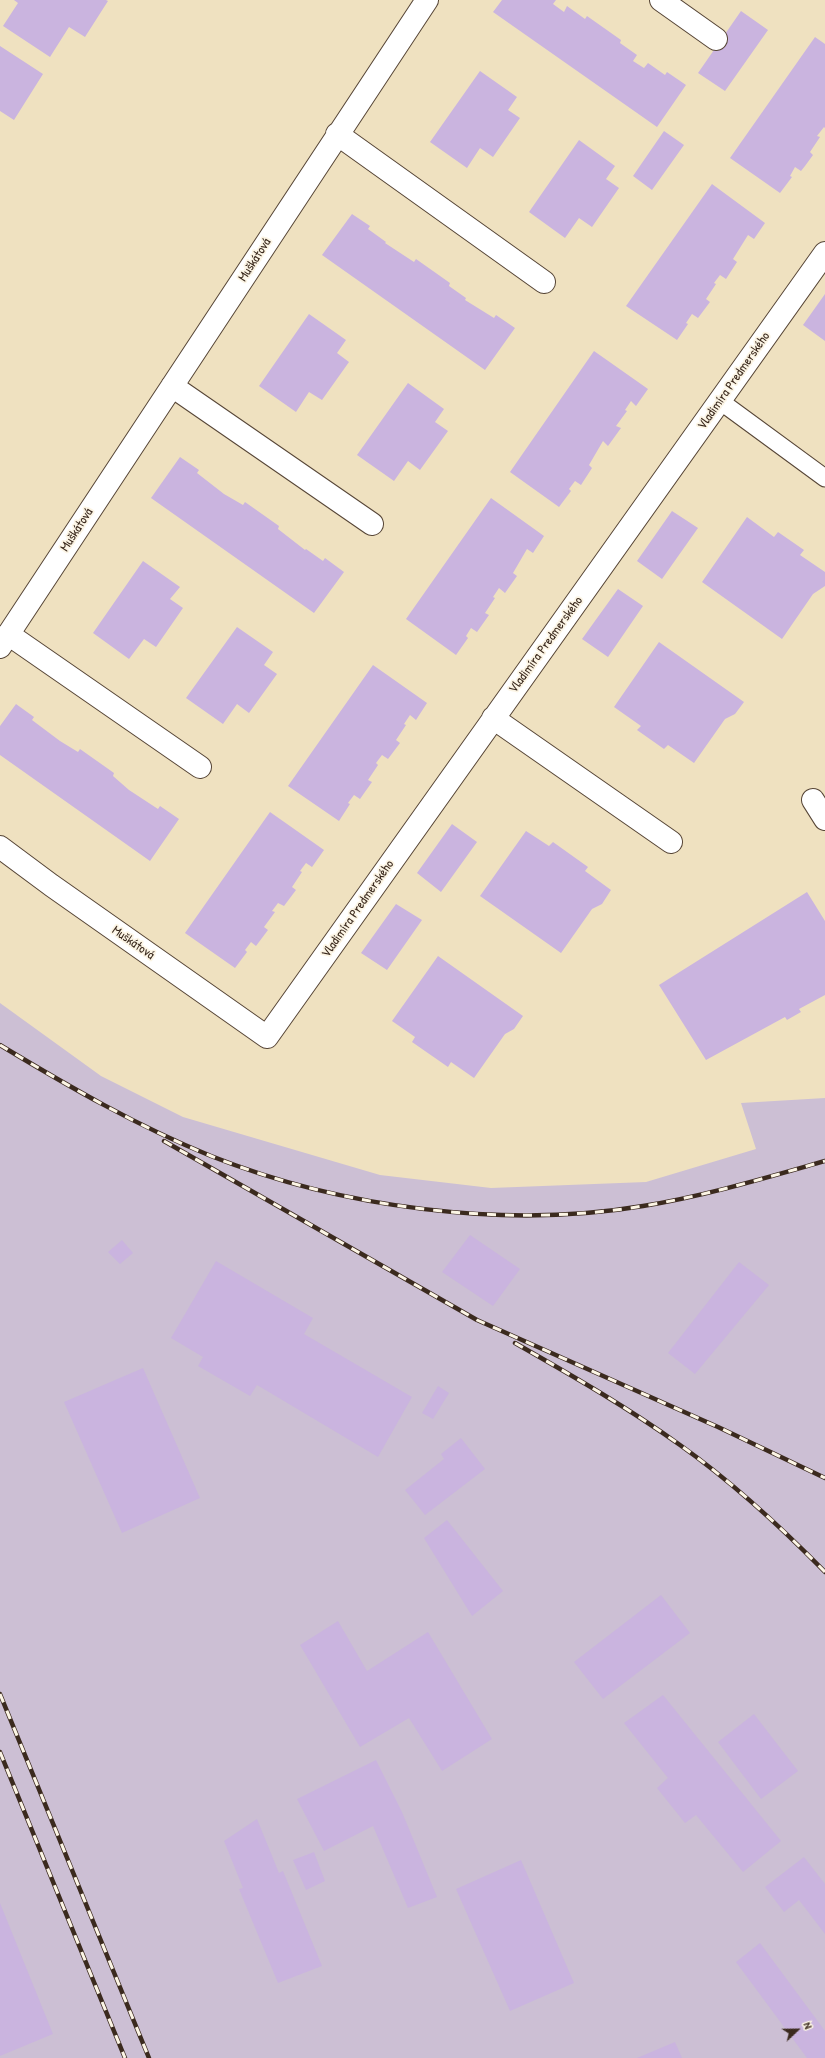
<!DOCTYPE html>
<html>
<head>
<meta charset="utf-8">
<style>
	body { margin:0 }
	#map { position:relative; width:825px; height:2058px; overflow:hidden; background:#efe1c0; font-family:"Patrick Hand",sans-serif }
	canvas { display:block }
	.north { position:absolute; left:777px; top:2010px; width:40px; height:40px; -webkit-text-stroke:3px #fcf5e5; paint-order:stroke; rotate:68deg; font-size:11px; font-weight:700; line-height:16px; text-align:center; color:#3b2a1e }
	.north::after { content:''; display:block; margin:auto; width:14px; height:18px; background:#3b2a1e; clip-path:polygon(50% 0,100% 100%,50% 72%,0 100%) }
</style>
</head>
<body>
<div id="map">
<canvas width="825" height="2058"></canvas>
<div class="north">N</div>
</div>
<script>
const g = document.querySelector('canvas').getContext('2d');
g.lineJoin = 'round';
function fill(path, color) {
  g.fillStyle = color;
  g.fill(path, 'evenodd');
}
function trace(path, color, width, dash) {
  g.strokeStyle = color;
  g.lineWidth = width;
  g.lineCap = dash ? 'butt' : 'round';
  g.setLineDash(dash || []);
  g.stroke(path);
}
function write(font, color, halo, rows, align = 'center') {
  g.font = font + ' "Patrick Hand",sans-serif';
  g.lineWidth = 3.5;
  g.setLineDash([]);
  g.textBaseline = 'middle';
  g.strokeStyle = halo;
  g.fillStyle = color;
  for (const [text, x, y, turn = 0] of rows) {
    g.save();
    g.translate(x, y);
    g.rotate((+turn || 0) * Math.PI / 180);
    g.textAlign = isNaN(turn) ? turn : align;
    if (halo) g.strokeText(text, 0, 0);
    g.fillText(text, 0, 0);
    g.restore();
  }
}
const industrial = new Path2D(`
	M0,1003L101,1076L183,1117L380,1175L491,1188L646,1182L756,1149L741,1103L825,1098V2058H0Z`);
const building = new Path2D(`
	M14,0H106L108,1L85,37L69,27L50,57L3,26L18,3Z
	M502,0H556L553,4L564,12L567,6L585,19L587,16L621,40L620,43L637,55L633,61L644,68L648,63L665,75L667,72L686,85L657,127L493,12Z
	M741,11L768,30L725,91L698,73Z
	M815,37L825,44V128L824,127L817,136L820,137L810,152L813,155L805,166L801,171L795,167L790,176L792,177L780,193L730,158Z
	M0,46L43,74L14,120L0,111Z
	M480,71L517,97L508,110L520,118L493,157L480,148L467,168L430,142Z
	M664,131L684,145L652,190L633,176Z
	M579,140L615,166L606,179L619,188L592,227L579,218L565,238L529,212Z
	M712,184L765,223L754,239L748,235L733,259L737,262L726,279L720,275L714,283L716,284L706,299L710,302L698,318L692,314L686,323L688,324L677,340L626,306Z
	M352,214L370,226L368,229L386,242L385,243L414,262L416,259L450,283L449,286L466,298L465,300L494,318L496,315L515,328L485,370L322,255Z
	M825,294V341L803,325Z
	M309,314L346,340L337,353L349,362L322,400L309,392L296,412L259,386Z
	M594,351L648,389L636,406L631,401L625,410L627,411L616,426L621,428L608,446L603,441L589,465L592,468L581,485L575,481L569,489L571,491L559,507L510,472Z
	M408,383L444,409L435,422L448,431L420,470L408,461L394,481L357,455Z
	M180,457L199,470L197,473L224,494L243,505L245,502L279,526L278,529L305,550L306,549L323,561L325,558L344,572L314,613L151,498Z
	M491,498L544,536L533,553L527,549L513,573L517,576L505,593L499,588L493,597L495,598L485,613L489,615L477,632L471,628L466,636L468,638L456,655L406,619Z
	M672,511L698,528L662,579L637,561Z
	M747,517L774,537L778,532L804,550L800,555L825,572V586L813,594L782,639L702,582Z
	M143,561L180,587L170,599L183,608L156,647L144,639L129,659L93,633Z
	M618,589L643,606L608,657L582,639Z
	M237,627L273,652L264,665L277,674L249,713L237,704L223,724L186,698Z
	M659,642L744,702L735,714L725,719L694,763L668,745L664,749L637,730L641,726L614,707Z
	M373,665L427,703L416,720L410,715L404,724L406,725L396,740L400,743L388,759L382,755L376,763L378,765L368,780L372,782L360,799L354,795L348,803L350,804L339,821L288,786Z
	M16,704L34,717L32,720L60,741L78,752L80,749L114,773L113,776L129,790L158,809L160,806L179,819L150,861L0,755V726Z
	M270,812L324,850L312,867L306,863L300,871L302,872L292,887L296,890L284,906L278,903L272,911L275,912L264,927L268,930L256,946L251,942L245,950L247,952L235,968L185,933Z
	M452,824L477,842L441,892L417,873Z
	M526,831L549,846L553,842L588,867L585,871L611,890L602,904L592,909L561,953L480,896Z
	M807,892L825,921V995L799,1009L801,1012L787,1020L785,1017L706,1060L659,985Z
	M396,904L422,920L387,970L361,953Z
	M438,956L523,1016L514,1029L505,1034L474,1078L451,1062L448,1067L412,1042L415,1037L392,1021Z
	M470,1235L520,1269L493,1306L442,1272Z
	M122,1240L133,1253L120,1264L108,1252Z
	M216,1261L313,1318L304,1334L412,1397L378,1457L257,1385L250,1396L198,1366L203,1357L171,1338Z
	M739,1262L769,1285L695,1374L668,1353Z
	M143,1368L200,1498L122,1533L64,1402Z
	M438,1386L449,1393L433,1419L422,1413Z
	M461,1438L485,1469L425,1515L405,1490L444,1459L441,1454Z
	M447,1520L503,1591L472,1616L424,1538Z
	M661,1595L690,1633L603,1699L574,1662Z
	M338,1621L367,1671L428,1632L492,1739L442,1771L409,1718L360,1747L300,1645Z
	M663,1695L781,1841L743,1872L696,1815L685,1823L657,1788L668,1778L624,1723Z
	M754,1714L798,1771L761,1799L718,1742Z
	M376,1760L402,1812L437,1897L408,1908L373,1826L324,1851L297,1799Z
	M257,1819L279,1873L283,1871L322,1966L278,1983L239,1889L243,1888L224,1841Z
	M314,1852L325,1881L306,1890L293,1860Z
	M804,1857L825,1884V1934L799,1900L784,1912L765,1887Z
	M521,1860L574,1983L510,2011L456,1889Z
	M0,1903L53,2034L0,2056Z
	M760,1943L825,2031V2058H807L736,1962Z
	M675,2042L682,2058H637Z`);
const service = new Path2D(`
	M720,401L825,478`);
const minor = new Path2D(`
	M661,0L716,39
	M337,134L544,282
	M172,386L372,524
	M8,634L200,767
	M0,647L427,0
	M493,718L671,842
	M813,800L825,819
	M0,847L51,885L267,1037L825,253`);
const rail = new Path2D(`
	M0,1045C68,1086 137,1126 211,1156C341,1208 506,1229 643,1206C705,1196 765,1178 825,1161
	M164,1141L477,1320L718,1427L825,1478
	M515,1343C571,1375 627,1407 680,1445C732,1482 780,1526 825,1572
	M0,1694L149,2058
	M0,1752L125,2058`);
const streetNames = [
	["Muškátová",255,260,-57],
	["Vladimíra Predmerského",734,381,-55],
	["Muškátová",77,530,-57],
	["Vladimíra Predmerského",546,645,-54],
	["Vladimíra Predmerského",358,909,-55],
	["Muškátová",133,943,35]
];
fill(industrial, '#ccbfd4');
fill(building, '#cab4df');
trace(service, '#564536', 19);
trace(minor, '#564536', 24);
trace(service, '#fff', 17);
trace(minor, '#fff', 22);
trace(rail, '#3b2a1e', 4.5);
trace(rail, '#fcf5e5', 3, [9]);
write('13px', '#3b2a1e', '#fcf5e5', streetNames);
</script>
</body>
</html>
